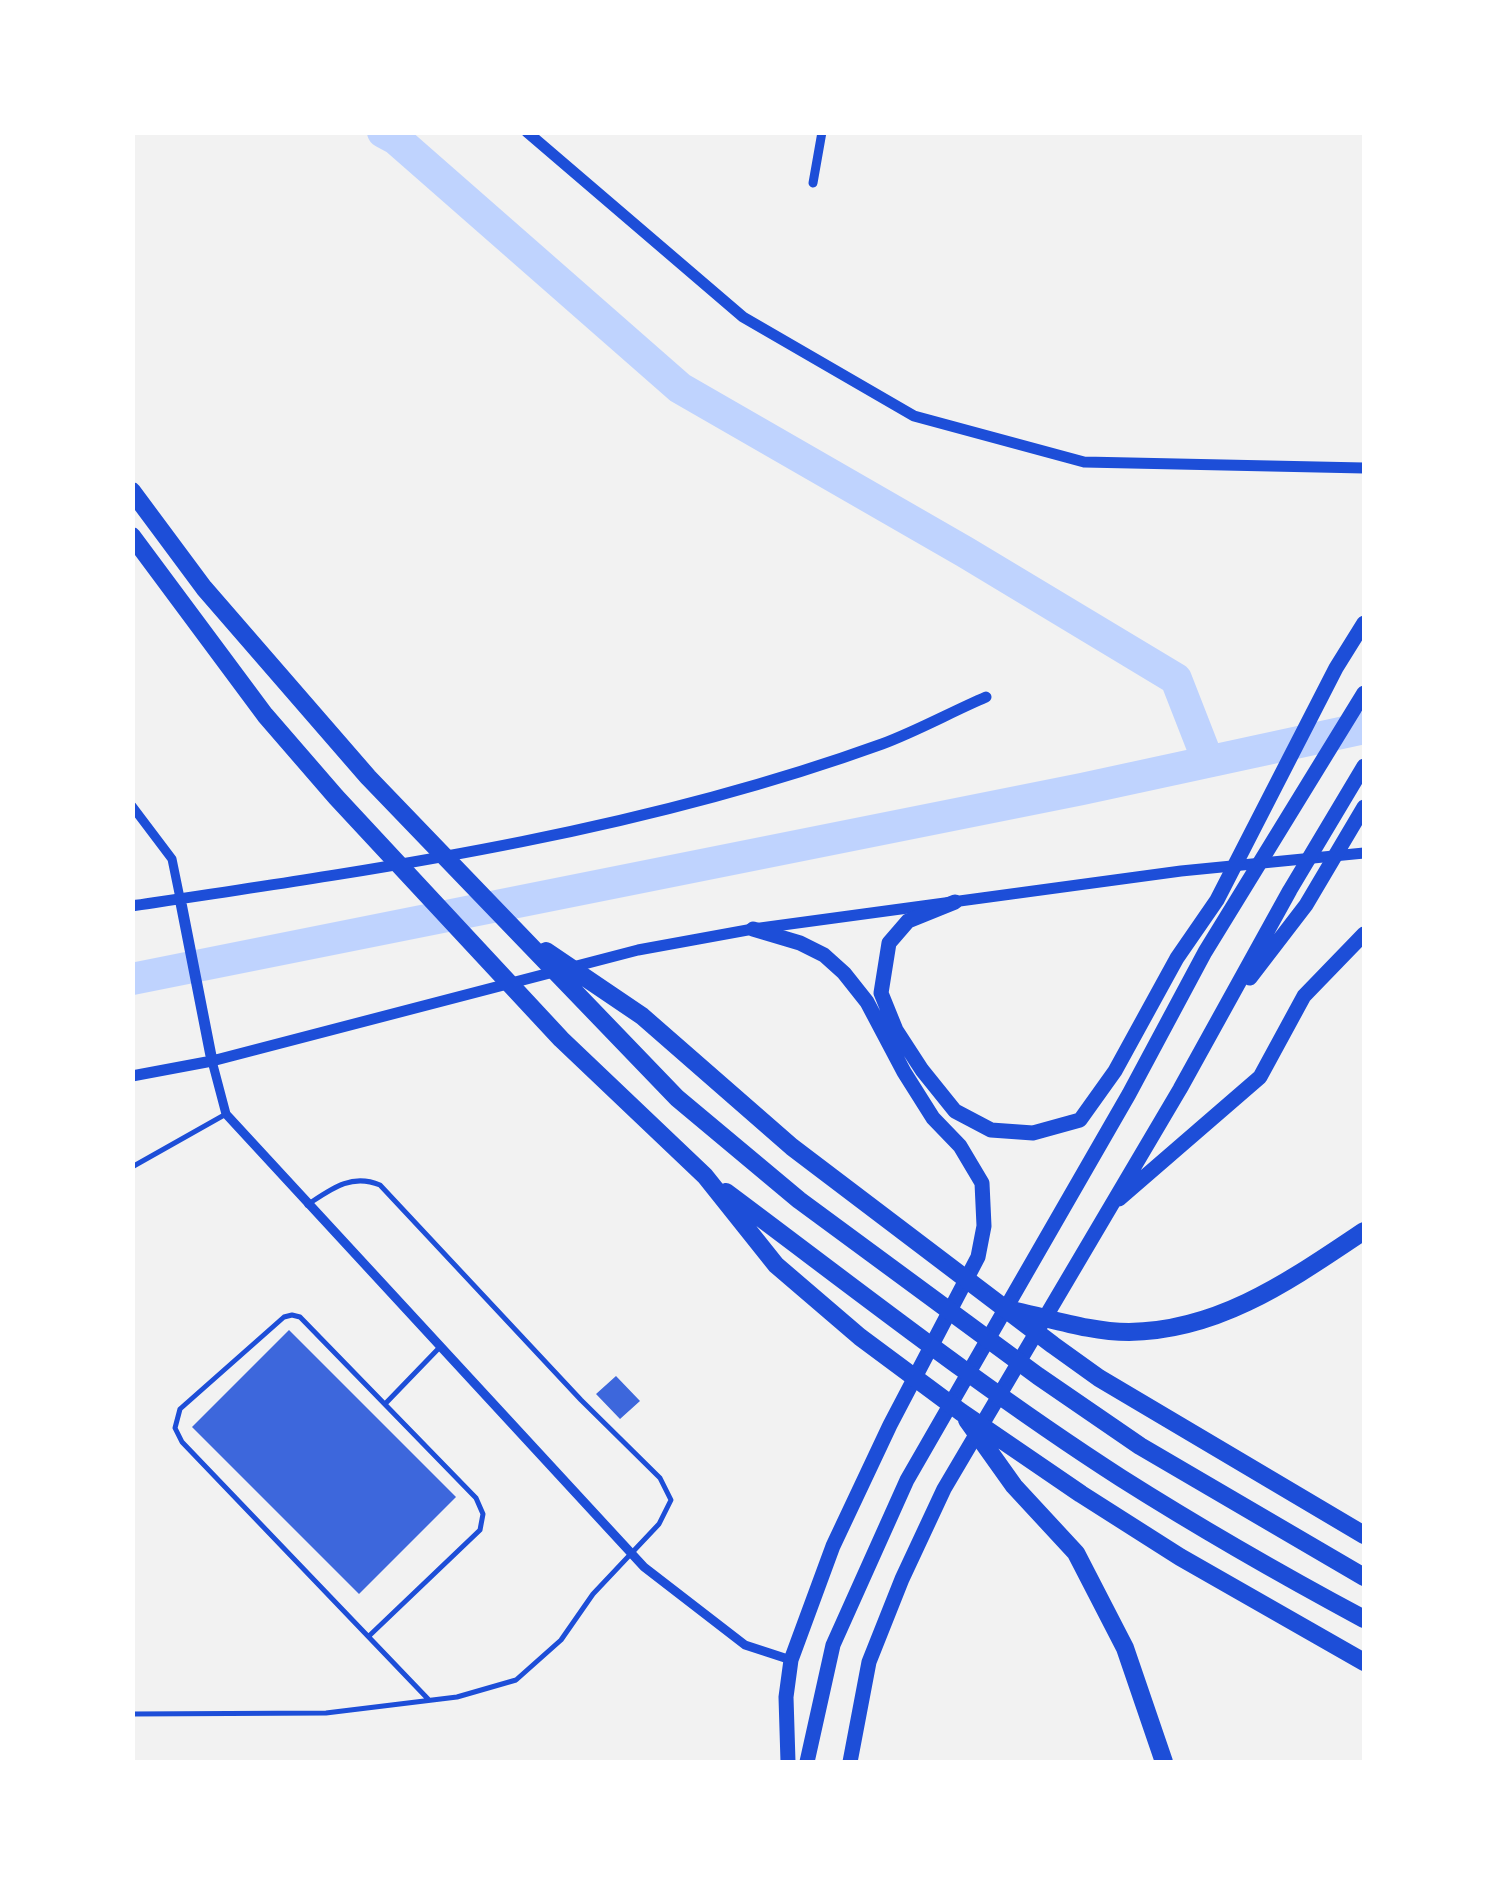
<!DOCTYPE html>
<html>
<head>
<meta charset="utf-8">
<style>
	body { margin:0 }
	#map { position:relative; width:1497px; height:1895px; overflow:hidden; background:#f2f2f2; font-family:Signika,sans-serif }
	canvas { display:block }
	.frame { position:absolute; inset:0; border:135px solid #fff; pointer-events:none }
</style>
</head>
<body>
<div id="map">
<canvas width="1497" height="1895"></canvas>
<div class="frame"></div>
</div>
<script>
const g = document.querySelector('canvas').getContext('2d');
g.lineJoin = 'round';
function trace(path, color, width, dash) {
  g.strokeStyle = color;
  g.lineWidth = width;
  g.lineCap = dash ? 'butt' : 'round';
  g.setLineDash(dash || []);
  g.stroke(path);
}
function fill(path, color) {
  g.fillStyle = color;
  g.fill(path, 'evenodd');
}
const river = new Path2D(`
	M383,132L396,139L680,388L965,552L1176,679L1208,761
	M132,979L1082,789L1364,728`);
const building = new Path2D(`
	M289,1330L456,1497L359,1594L192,1427Z
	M616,1376L640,1401L620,1419L596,1394Z`);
const service = new Path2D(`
	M132,1167L226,1114
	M385,1404L440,1347
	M369,1636L480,1530L483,1514L476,1498L300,1317L292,1315L284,1317L180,1409L175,1428L182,1442L429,1700
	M132,1714L326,1713L457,1697L516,1680L561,1640L593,1594L659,1524L671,1500L660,1478L581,1400L380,1185C351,1173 331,1189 307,1205`);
const minor = new Path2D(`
	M813,183L822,132
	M132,806L172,859L180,898
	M212,1061L226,1114L644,1567L745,1645L791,1660`);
const tertiary = new Path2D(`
	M527,132L743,317L914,416L1084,462L1364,468
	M180,898L212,1061
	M132,906C387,868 639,832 882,744C917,731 951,712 986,697
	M132,1076L212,1061L638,950L753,929L1181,871L1364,853`);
const trunk = new Path2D(`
	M955,902L908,921L889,943L881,993L896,1030L922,1070L955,1111L991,1130L1033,1133L1080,1120L1115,1071L1177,958L1217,900L1336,668L1364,623
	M753,929L800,943L824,955L844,973L867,1002L904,1072L933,1118L960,1146L982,1183L984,1226L978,1257L890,1425L833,1546L791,1660L786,1697L788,1762
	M1250,978L1306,905L1364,807
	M1119,1199L1260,1077L1304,996L1364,934
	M807,1762L833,1645L907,1480L1129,1094L1205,952L1364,693
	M850,1762L869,1662L902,1579L944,1489L1180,1089L1290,890L1364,766`);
const motorway = new Path2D(`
	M132,491L204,588L368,777L677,1098L799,1200L1038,1376L1140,1446L1364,1577
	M132,536L265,715L336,797L561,1039L705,1176L776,1265L860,1337L961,1412L1081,1494L1180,1557L1364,1662
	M546,951L642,1016L792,1147L1053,1345L1099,1378L1364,1535
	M726,1192C856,1289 984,1390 1121,1478C1200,1528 1282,1575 1364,1619
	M1016,1311C1053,1319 1091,1332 1129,1332C1220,1331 1292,1279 1364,1231
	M967,1420L1014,1486L1076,1553L1125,1648L1164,1762`);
trace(river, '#bfd3fe', 32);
fill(building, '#3d67dc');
trace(service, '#1d4ed8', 5);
trace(minor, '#1d4ed8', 9);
trace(tertiary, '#1d4ed8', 11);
trace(trunk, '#1d4ed8', 15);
trace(motorway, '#1d4ed8', 18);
</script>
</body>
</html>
